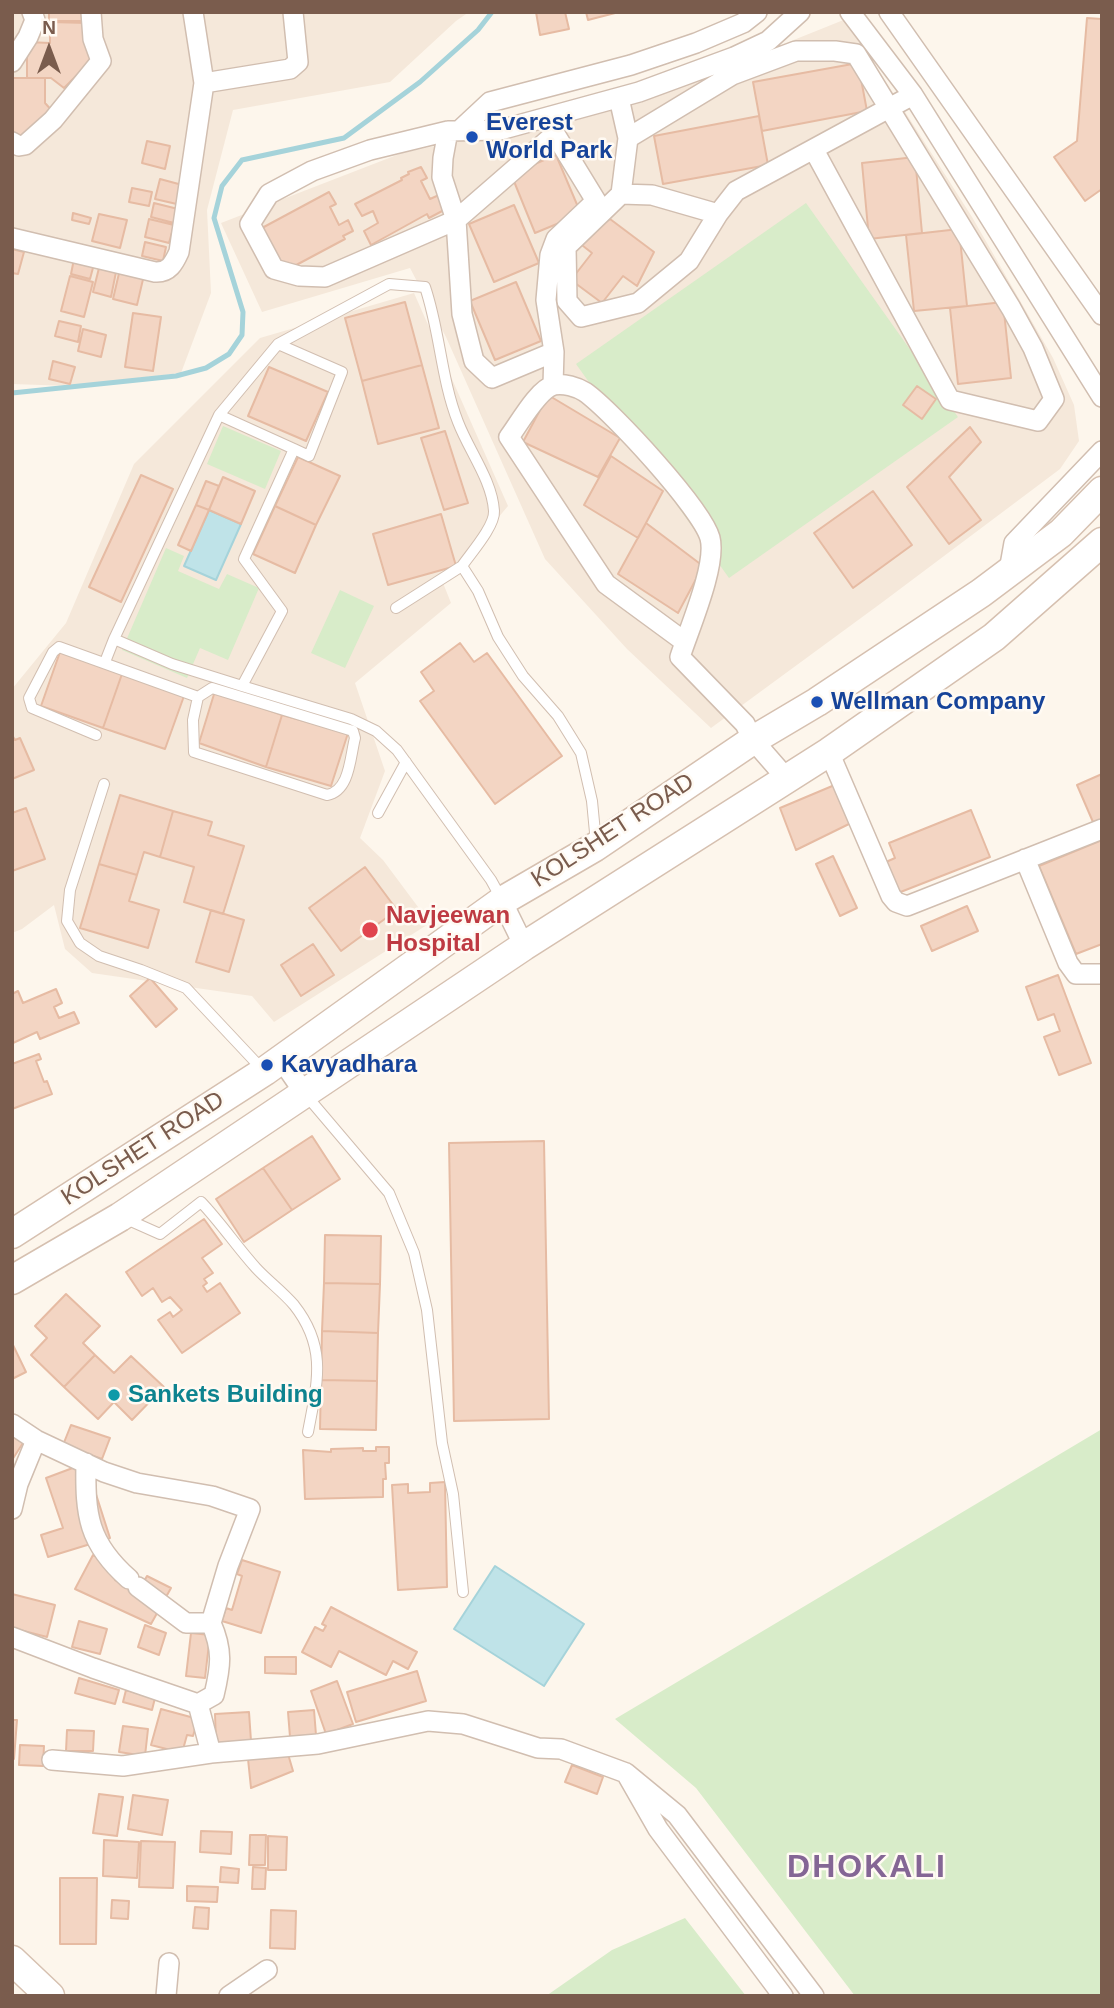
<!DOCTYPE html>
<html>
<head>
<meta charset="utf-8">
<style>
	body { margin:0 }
	#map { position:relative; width:1114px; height:2008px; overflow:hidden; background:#fdf6ec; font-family:Arial,sans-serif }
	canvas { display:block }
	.frame { position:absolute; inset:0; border:14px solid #7a5c4d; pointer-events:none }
	.north { position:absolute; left:14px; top:14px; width:70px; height:70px; -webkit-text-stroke:5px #fffaf3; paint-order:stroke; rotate:0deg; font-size:19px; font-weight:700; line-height:28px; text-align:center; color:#7a5c4d }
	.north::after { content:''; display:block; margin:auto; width:24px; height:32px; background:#7a5c4d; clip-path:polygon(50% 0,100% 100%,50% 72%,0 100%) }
</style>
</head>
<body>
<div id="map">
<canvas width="1114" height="2008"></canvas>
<div class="frame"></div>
<div class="north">N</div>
</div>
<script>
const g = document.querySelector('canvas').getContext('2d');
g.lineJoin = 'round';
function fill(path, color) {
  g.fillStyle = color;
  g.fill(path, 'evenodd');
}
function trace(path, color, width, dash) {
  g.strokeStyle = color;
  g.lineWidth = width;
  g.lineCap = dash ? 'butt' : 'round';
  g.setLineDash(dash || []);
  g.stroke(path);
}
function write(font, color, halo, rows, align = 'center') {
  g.font = font + ' Arial,sans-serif';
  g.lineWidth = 5;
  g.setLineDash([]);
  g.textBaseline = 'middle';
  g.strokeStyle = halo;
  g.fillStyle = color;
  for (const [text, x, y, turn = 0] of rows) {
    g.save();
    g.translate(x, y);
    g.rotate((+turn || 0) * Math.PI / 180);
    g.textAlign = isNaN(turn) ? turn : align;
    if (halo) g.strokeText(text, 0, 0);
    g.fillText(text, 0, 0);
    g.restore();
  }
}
const residential = new Path2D(`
	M12,12H469L456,21L390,82L233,110L207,210L211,293L181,373L70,386L12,384Z
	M846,19L972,217L1053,358L1074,405L1079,441L1060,469L880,604L711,728L627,649L545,559L446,337L410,268L262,312L221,223L402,153L596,112L689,82Z
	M414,293L508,506L443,583L451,603L355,683L385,771L360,838L383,860L430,923L274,1022L252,996L92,973L65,949L54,905L22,929L12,933V689L66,623L134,464L260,338Z`);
const green = new Path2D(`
	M806,203L958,417L729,578L576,364Z
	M223,426L281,451L265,489L207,464Z
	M166,548L184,556L178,571L219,589L227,574L259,588L228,660L200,648L187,678L122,650Z
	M340,590L374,606L345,668L311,653Z
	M1102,1429V1996H855L696,1788L615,1719Z
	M685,1918L746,1996H546L612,1950Z`);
const water = new Path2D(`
	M209,510L241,524L216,580L184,566Z
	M495,1566L584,1624L544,1686L454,1629Z`);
const stream = new Path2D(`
	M12,393L176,376L206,368L229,354L242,335L243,312L214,218L222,186L242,160L344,138L420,82L478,30L492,12`);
const building = new Path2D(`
	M49,12H86L85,21H49Z
	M536,12H565L569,29L540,35Z
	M586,12H619L588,20Z
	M1087,18L1102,19V189L1085,201L1054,157L1077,141Z
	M50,22L87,23L98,54L64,88L51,78H27V42L50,43Z
	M858,63L867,111L762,131L753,82Z
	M12,78H45V103L54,113L22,141L12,134Z
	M759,116L768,165L663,184L654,136Z
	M147,141L170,146L165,169L142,163Z
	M556,155L581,214L535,233L511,174Z
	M915,157L922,233L869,239L862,163Z
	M421,167L427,178L421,181L430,199L439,195L446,209L429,218L427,214L371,245L364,231L378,223L373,211L362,216L355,204L402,180L401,178L409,174L408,172Z
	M160,179L186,186L181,205L155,199Z
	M132,188L152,192L149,206L129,202Z
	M329,192L336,204L330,207L339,225L348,220L353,231L343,236L345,239L285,271L262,228Z
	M154,203L178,209L174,223L151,217Z
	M514,205L539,263L494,282L469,224Z
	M73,213L91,218L89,224L72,220Z
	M99,214L127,220L120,248L92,241Z
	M149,219L174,225L169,243L145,237Z
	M610,219L654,252L637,286L623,276L602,303L571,280L592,253L578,242Z
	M959,229L967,306L914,311L906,235Z
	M145,242L166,247L163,261L142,256Z
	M12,249L24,252L18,274L12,273Z
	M74,259L94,264L90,279L71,274Z
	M99,268L116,272L111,297L93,292Z
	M120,269L144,275L137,305L113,299Z
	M70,276L93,282L84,317L61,311Z
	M516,282L541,341L495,360L470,301Z
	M405,302L422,365L362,381L345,318Z
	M1003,302L1011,378L958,384L950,308Z
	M133,313L161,317L153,371L125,367Z
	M59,321L81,326L78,342L55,336Z
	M83,329L106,335L101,357L78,351Z
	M53,361L75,367L70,384L49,379Z
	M422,365L439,428L378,444L362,381Z
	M269,367L328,392L306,441L248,416Z
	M917,386L936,399L922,419L903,405Z
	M548,395L620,438L598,477L523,442Z
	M970,427L981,442L949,477L981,520L949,544L907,487Z
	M445,431L468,503L444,510L421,438Z
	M611,456L663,491L638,538L584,505Z
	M298,457L340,476L316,525L275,506Z
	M141,475L173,489L121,602L89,587Z
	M223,477L255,491L241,524L209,510Z
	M206,481L219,486L209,510L196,505Z
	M873,491L912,545L853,588L814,533Z
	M196,505L209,510L191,551L178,545Z
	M275,506L316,525L295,573L253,554Z
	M441,514L456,566L388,585L373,534Z
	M646,523L703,566L678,613L618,574Z
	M460,643L474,662L487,653L562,756L495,804L420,701L434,691L421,672Z
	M60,652L122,674L103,728L41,706Z
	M122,674L184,696L165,749L103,728Z
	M215,691L282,715L266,767L199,743Z
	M282,715L348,733L331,786L266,767Z
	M12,735L15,740L20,738L34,770L12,779Z
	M1102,774V827L1096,829L1077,785Z
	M837,784L851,823L796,850L780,808Z
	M120,795L173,811L160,857L144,852L137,875L99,864Z
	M26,808L45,859L12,871V813Z
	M971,810L990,857L898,893L886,862L895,858L889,843Z
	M173,811L212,822L208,835L244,846L223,914L184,902L194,867L160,857Z
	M1102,840V944L1076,954L1039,866Z
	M833,856L857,908L840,916L816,864Z
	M99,864L137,875L129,901L159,910L148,948L80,928Z
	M365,867L397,910L341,951L309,908Z
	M967,906L978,931L932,951L921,926Z
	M211,910L244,920L229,972L196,962Z
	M313,944L334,975L301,996L281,965Z
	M1058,975L1091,1063L1059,1075L1044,1037L1060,1031L1054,1014L1038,1020L1026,987Z
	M150,978L177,1009L156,1027L130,996Z
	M56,989L62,1003L54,1007L59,1018L74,1012L79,1023L40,1039L37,1032L13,1043L12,994L18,991L23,1003Z
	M39,1054L41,1059L36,1061L44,1082L47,1081L52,1094L12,1109V1064Z
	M312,1136L340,1179L292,1210L263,1168Z
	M544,1141L549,1419L454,1421L449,1143Z
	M263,1168L292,1210L244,1242L216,1199Z
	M204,1219L222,1244L202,1258L213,1273L204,1279L207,1283L203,1286L207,1292L220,1283L240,1313L182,1353L158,1320L170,1312L173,1317L182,1310L170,1297L162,1302L153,1288L142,1296L126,1272Z
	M325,1235L381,1236L380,1284L324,1283Z
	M324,1283L380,1284L378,1333L322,1331Z
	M66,1294L100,1326L83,1343L95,1355L64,1387L31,1355L47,1338L35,1326Z
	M322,1331L378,1333L377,1381L321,1380Z
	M12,1343L26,1372L12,1379Z
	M95,1355L114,1373L131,1356L164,1387L132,1420L114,1402L98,1419L64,1387Z
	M321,1380L377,1381L376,1430L320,1429Z
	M71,1425L110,1438L102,1459L63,1445Z
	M12,1436L23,1443L12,1460Z
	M376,1447H389V1463H385L386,1479H383V1497L305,1499L303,1450L331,1452V1449L363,1448V1451H376Z
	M86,1463L110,1538L48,1557L41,1535L63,1528L46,1478Z
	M445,1482L447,1587L398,1590L392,1485L408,1484V1493L430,1492V1483Z
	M93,1555L121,1570L115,1580L138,1592L147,1576L171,1588L151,1624L75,1589Z
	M242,1560L280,1572L261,1633L222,1621L226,1608L232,1610L242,1576L237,1574Z
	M12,1594L55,1605L47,1637L12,1628Z
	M331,1607L417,1652L408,1669L393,1661L386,1675L339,1651L331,1667L302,1652L315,1627L323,1631L326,1626L322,1624Z
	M79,1621L107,1629L100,1654L72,1647Z
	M145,1625L166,1633L159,1655L138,1647Z
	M191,1633L210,1635L205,1678L186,1676Z
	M265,1657H296V1674L265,1673Z
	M417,1671L426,1701L356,1722L347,1692Z
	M79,1678L119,1690L115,1704L75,1693Z
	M337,1681L353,1724L326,1734L311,1691Z
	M126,1690L155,1698L152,1710L123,1702Z
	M161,1709L198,1719L193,1736L187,1735L182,1753L151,1745Z
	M314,1710L316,1735L290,1737L288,1712Z
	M249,1712L251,1741L216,1743L215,1714Z
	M12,1720H17L14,1759H12Z
	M123,1726L148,1729L145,1756L119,1752Z
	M67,1730L94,1731L93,1751H66Z
	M20,1745L44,1746L43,1766L19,1765Z
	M288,1754L293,1771L251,1788L248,1759Z
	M572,1765L603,1777L597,1794L565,1782Z
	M99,1794L123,1797L117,1836L93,1833Z
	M133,1795L168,1800L162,1835L128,1829Z
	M201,1831L232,1832L231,1854L200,1852Z
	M250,1835H266L265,1865H249Z
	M268,1836L287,1837L286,1870H268Z
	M104,1840L139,1842L137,1878L103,1876Z
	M141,1841L175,1842L173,1888L139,1887Z
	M221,1867L239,1869L238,1883L220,1882Z
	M253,1867L266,1868L265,1889H252Z
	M60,1878H97L96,1944H60Z
	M187,1886L218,1887L217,1902L187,1901Z
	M112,1900L129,1901L128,1919L111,1918Z
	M195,1907L209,1908L208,1929L193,1928Z
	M271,1910L296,1911L295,1949L270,1948Z`);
const lane = new Path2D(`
	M278,344L342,372L309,456L294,449
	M219,415L278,344L389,284L425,287C440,331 441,379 458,422C469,451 492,480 494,511C495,526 471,553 462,566L478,591L498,637L523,676L558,716L581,753L592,801L596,843
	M396,608L462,566
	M105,662L114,639L219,415L294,449L244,559L282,611L242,686L172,664L114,639
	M242,686L351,719L376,731L397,750L491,880L502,900
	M96,735L32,708L29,698L53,652L59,647L198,697L193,720L194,752L327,795C350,791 350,757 355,738L353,731L212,688L198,697
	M104,784L70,890L67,921L80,943L99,956L141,970L186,988L262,1069
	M378,813L406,762
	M305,1094L389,1193L414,1253L427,1310L442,1443L453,1494L463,1592
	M124,1218L160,1234L201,1202C221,1223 237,1247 256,1268C268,1281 283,1292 294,1305C328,1348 317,1384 308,1432`);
const street = new Path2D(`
	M193,12L204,83
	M850,12L913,95L1102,397
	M889,12L1102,315
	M12,62L28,37L35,20L32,12
	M619,98L628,138L621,194
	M460,130L490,102L631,65L696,43L743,23L757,12
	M448,131L370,150L312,171L269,194L250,224L274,269L299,276L325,277L456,220L555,134L596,201L556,239L550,255L546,300L554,352L553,385
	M628,138L732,75L796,51H835L856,54L1011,308L1033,348L1054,399L1038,421L950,400L814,150
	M12,142L19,146L25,145L53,120L101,61L93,39L91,12
	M718,214L689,261L638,303L581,317L567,301L566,247L621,194L652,195L718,214L736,191L913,95
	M12,238L155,272C169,273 174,263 179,252L204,83L290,69L298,62L293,12
	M554,352L492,378L474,361L462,314L456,220L442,177L443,158L448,131L500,130L639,92L734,57L768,41L800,12
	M1009,571L1014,543L1102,451
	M685,642L606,584L509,437C519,424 538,389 554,385C564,383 577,387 585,392C612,411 702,509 710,538C717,565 689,629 680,657L745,724L753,740L787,779
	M829,752L891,896L896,902L907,906L1102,829
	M1025,859L1068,963L1076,974H1102
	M502,901L524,946
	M281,1059L305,1094
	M12,1424L36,1440L104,1472L137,1483L212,1496L250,1509L228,1566L211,1623
	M86,1463C85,1515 88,1543 129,1579
	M12,1509L18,1484L36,1440
	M138,1587L186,1623H211
	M12,1637L93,1668L198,1704L211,1753L318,1744L428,1721L463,1724L538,1748L561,1749L626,1773
	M198,1704L214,1695C221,1666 223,1650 211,1623
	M52,1760L123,1766L211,1753
	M166,1996L169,1963
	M229,1996L267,1970
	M783,1996L658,1829L626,1773L677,1815L814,1996`);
const secondary = new Path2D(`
	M12,1234L265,1071L502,901L595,847L753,740L817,702L981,593L1061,533L1102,491
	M12,1280L120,1217L524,946L829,752L994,637L1102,542
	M12,1960L50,1996`);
const markers = [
	[472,137,7,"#1a4fb4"],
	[817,702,7,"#1a4fb4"],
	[370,930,9,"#e0444e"],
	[267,1065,7,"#1a4fb4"],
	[114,1395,7,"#0f9aa8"]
];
const transitNames = [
	["Everest",486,123],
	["World Park",486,151],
	["Wellman Company",831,702],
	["Kavyadhara",281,1065]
];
const streetNames = [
	["KOLSHET ROAD",613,831,-33],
	["KOLSHET ROAD",143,1149,-33]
];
const healthNames = [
	["Navjeewan",386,916],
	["Hospital",386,944]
];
const cultureNames = [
	["Sankets Building",128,1395]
];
const districtNames = [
	["DHOKALI",867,1868]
];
fill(residential, '#f5e8da');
fill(green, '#d8ecc9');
fill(water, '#bfe3e8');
trace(water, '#a5d3da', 2);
trace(stream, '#a5d3da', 5);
fill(building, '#f3d5c3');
trace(building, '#e6bba3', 2);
trace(lane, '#d1beb0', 12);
trace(street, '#d1beb0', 22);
trace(secondary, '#d6c0b0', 31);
trace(lane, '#fff', 10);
trace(street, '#fff', 19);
trace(secondary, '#fff', 28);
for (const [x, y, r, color] of markers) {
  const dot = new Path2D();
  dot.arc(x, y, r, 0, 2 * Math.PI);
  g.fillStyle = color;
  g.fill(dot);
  trace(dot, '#fffaf3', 2.5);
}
write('bold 24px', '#164399', '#fffaf3', transitNames, 'left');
write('24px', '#7a5c4d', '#fffaf3', streetNames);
write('bold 24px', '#be3a42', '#fffaf3', healthNames, 'left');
write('bold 24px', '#0d838f', '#fffaf3', cultureNames, 'left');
g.letterSpacing = '2px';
write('bold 32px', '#846695', '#fffaf3', districtNames);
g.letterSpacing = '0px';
</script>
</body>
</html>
